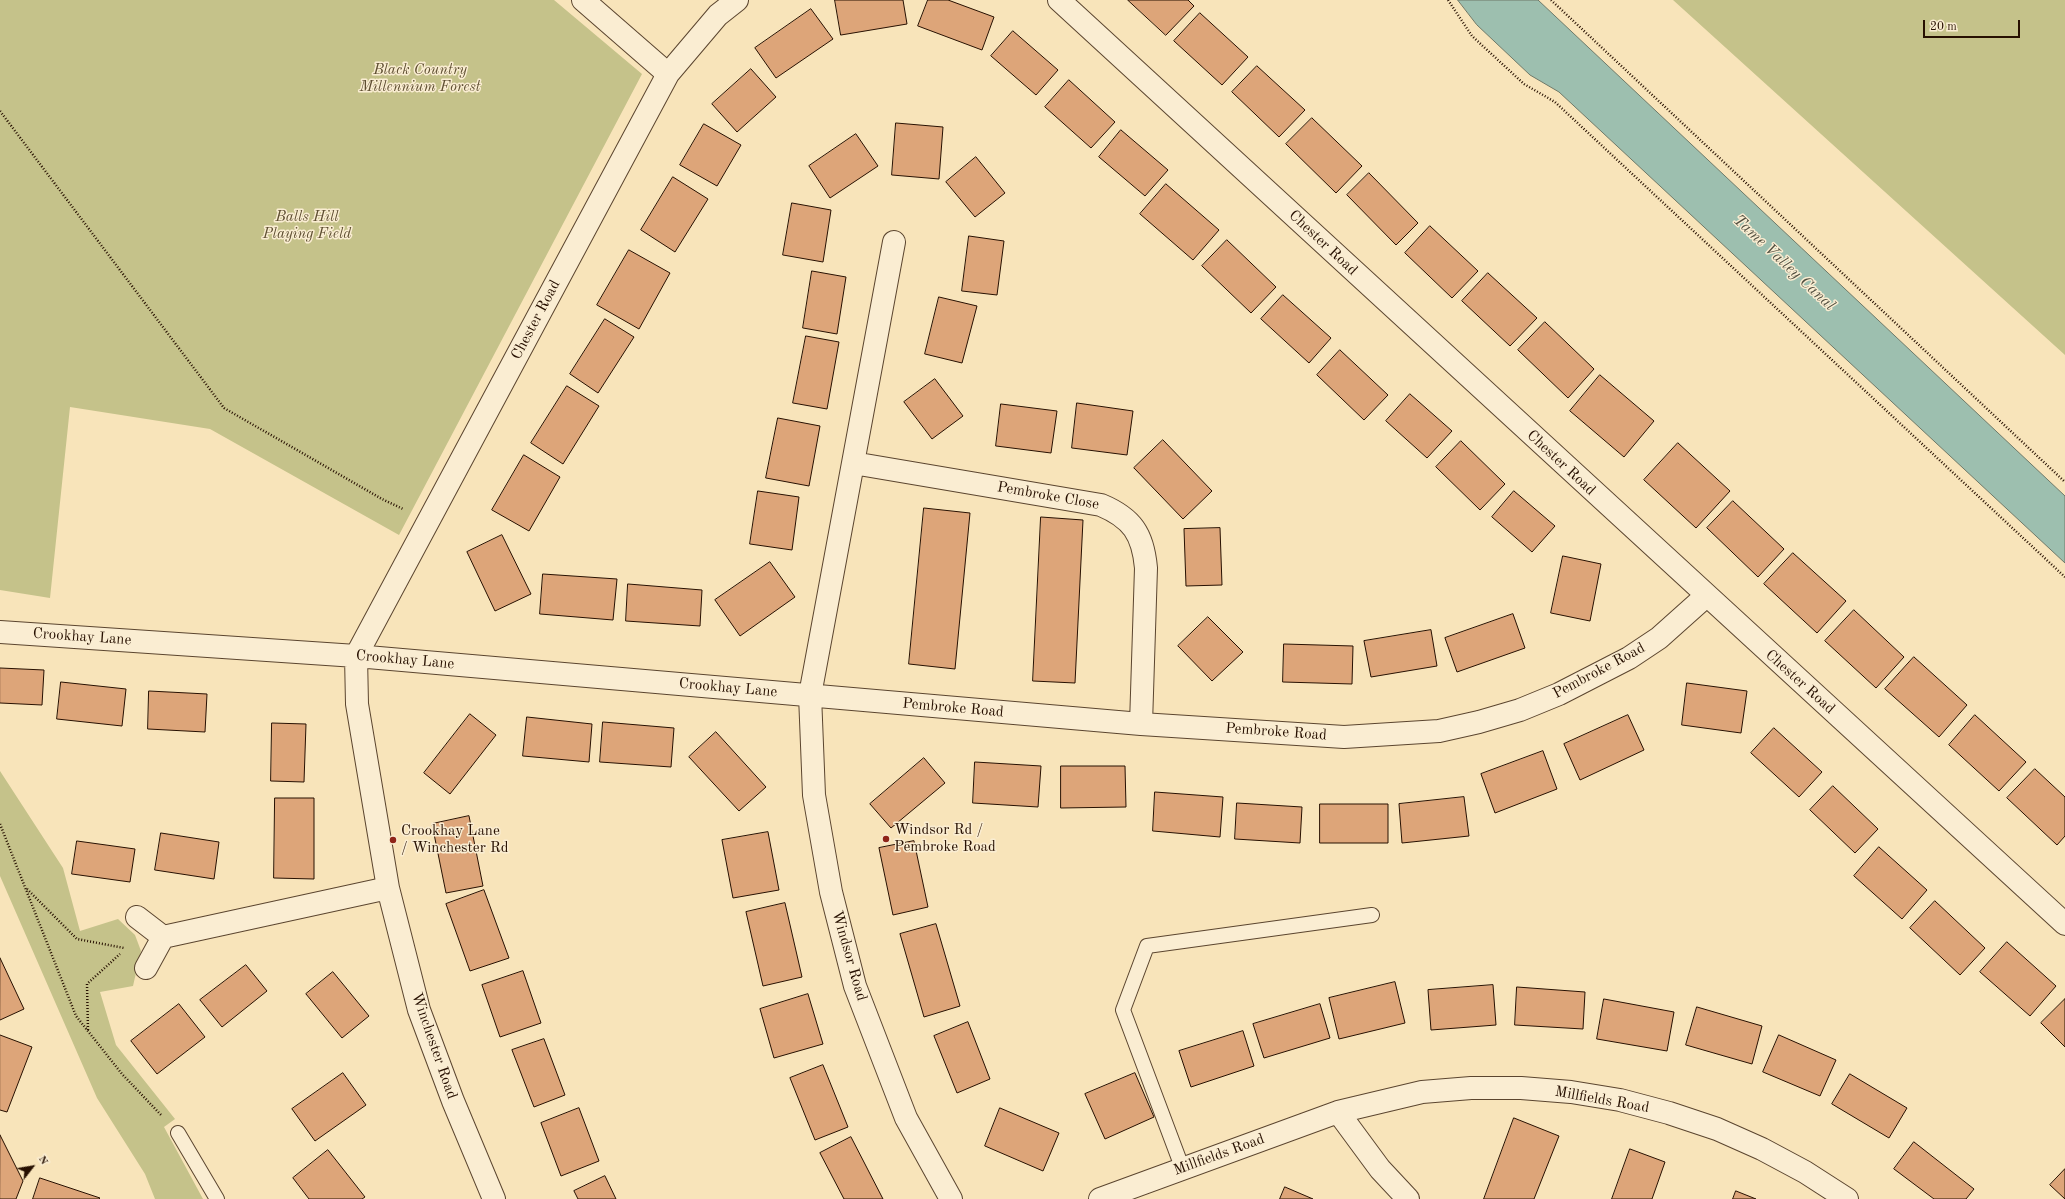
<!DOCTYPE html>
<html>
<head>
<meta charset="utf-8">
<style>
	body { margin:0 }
	#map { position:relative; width:2065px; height:1199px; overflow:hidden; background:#f8e4ba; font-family:"Old Standard TT",serif }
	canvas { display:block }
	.north { position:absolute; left:12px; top:1147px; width:40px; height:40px; -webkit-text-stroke:3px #faedd2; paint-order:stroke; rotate:59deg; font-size:11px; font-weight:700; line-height:16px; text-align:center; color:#271001 }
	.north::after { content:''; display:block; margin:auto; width:14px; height:18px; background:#271001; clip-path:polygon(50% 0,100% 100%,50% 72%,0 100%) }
	.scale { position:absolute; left:1923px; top:20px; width:97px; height:18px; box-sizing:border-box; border:2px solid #271001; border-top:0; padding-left:5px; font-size:12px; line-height:14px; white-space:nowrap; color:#271001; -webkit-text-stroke:3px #faedd2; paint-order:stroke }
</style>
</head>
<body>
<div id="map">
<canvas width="2065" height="1199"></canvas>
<div class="north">N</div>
<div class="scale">20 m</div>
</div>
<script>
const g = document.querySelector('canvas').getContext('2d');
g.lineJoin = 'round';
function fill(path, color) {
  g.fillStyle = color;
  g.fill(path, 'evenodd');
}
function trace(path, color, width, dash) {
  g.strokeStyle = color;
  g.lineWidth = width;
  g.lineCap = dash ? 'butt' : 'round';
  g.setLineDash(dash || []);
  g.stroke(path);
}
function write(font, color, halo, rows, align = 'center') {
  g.font = font + ' "Old Standard TT",serif';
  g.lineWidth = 3;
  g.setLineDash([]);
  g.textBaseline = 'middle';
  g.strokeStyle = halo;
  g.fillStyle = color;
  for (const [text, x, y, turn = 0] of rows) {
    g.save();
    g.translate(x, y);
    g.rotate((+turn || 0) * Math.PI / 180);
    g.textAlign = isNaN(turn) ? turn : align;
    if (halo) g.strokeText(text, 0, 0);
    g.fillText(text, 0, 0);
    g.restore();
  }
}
const green = new Path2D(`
	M0,0H554L642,74L399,535L210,429L70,407L50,598L0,590Z
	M1673,0H2065V355Z
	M0,771L63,868L80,931L118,919L135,935L141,951L133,986L100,992L116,1045L175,1119L164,1127L203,1199H155L145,1174L97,1098L0,876Z`);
const water = new Path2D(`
	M1458,0H1538L2065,496V563L1559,92L1530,75L1477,25Z`);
const building = new Path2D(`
	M835,0H903L907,24L841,35Z
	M928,0H948L994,17L982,50L918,26Z
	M1128,0H1188L1194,6L1166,35Z
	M811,9L833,39L776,78L755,48Z
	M1200,13L1248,57L1222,85L1174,41Z
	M1013,31L1058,70L1036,95L991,56Z
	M1257,66L1305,110L1279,137L1232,92Z
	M751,69L776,97L737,132L712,104Z
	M1069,80L1115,122L1091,148L1045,107Z
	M1312,118L1362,166L1336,193L1286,144Z
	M896,123L943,127L939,179L892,175Z
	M704,124L741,145L717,186L680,165Z
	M1121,130L1168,170L1145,196L1099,157Z
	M856,134L878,166L830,198L809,166Z
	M976,157L1005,193L975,217L946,182Z
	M1369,173L1418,223L1396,245L1347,195Z
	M673,177L708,199L675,252L641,230Z
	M1166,184L1219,230L1193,260L1140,214Z
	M792,203L831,210L823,262L783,255Z
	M1430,226L1478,271L1452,298L1405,253Z
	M969,236L1004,241L997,295L962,291Z
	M1227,240L1276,287L1251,313L1202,266Z
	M629,250L670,273L639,329L597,305Z
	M812,271L846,277L837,334L803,328Z
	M1488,273L1537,318L1510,346L1462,301Z
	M1283,295L1331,338L1309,363L1261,319Z
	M939,297L977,306L962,363L925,354Z
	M605,319L634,337L598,393L570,374Z
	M1545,322L1594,369L1568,398L1518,350Z
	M806,336L839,342L827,409L793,403Z
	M1340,350L1388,395L1364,420L1317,375Z
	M1600,375L1654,421L1624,457L1570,411Z
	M935,379L963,416L932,439L904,402Z
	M567,386L599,406L563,464L531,443Z
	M1410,394L1452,431L1427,458L1386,421Z
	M1077,403L1133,411L1127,455L1072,448Z
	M1001,404L1057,411L1051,453L996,446Z
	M778,418L820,426L809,486L766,478Z
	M1163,440L1212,491L1183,519L1134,468Z
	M1461,441L1505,484L1480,510L1436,467Z
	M1678,443L1730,491L1696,528L1644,480Z
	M524,455L560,477L529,531L492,510Z
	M758,491L799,497L792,550L750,544Z
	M1514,491L1555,526L1532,552L1492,517Z
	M1733,501L1784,549L1758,577L1707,528Z
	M924,508L970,513L955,669L909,664Z
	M1041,517L1083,520L1075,683L1033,681Z
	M1220,528L1222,585L1186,586L1184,529Z
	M502,535L531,594L495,611L467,552Z
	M1793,553L1846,601L1817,633L1764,584Z
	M1563,556L1601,564L1590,621L1551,613Z
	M770,562L795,597L740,636L715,600Z
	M543,574L617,579L613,620L540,614Z
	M628,584L702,590L700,626L626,621Z
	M1854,610L1904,657L1876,688L1825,641Z
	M1513,614L1525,648L1457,672L1445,638Z
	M1208,617L1243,652L1212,681L1178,646Z
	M1431,630L1437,666L1371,677L1364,641Z
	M1284,644L1353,646L1352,684L1283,682Z
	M1914,657L1967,705L1939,737L1885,689Z
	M0,668L44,670L42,705L0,703Z
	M61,682L126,689L122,726L57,719Z
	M1687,683L1747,691L1741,733L1682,725Z
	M149,691L207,694L205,732L148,729Z
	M470,714L496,735L450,794L424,773Z
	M1628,715L1644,750L1580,780L1564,744Z
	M1975,715L2026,762L1999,791L1949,745Z
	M527,717L592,724L589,762L523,756Z
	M603,722L674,728L671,767L600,762Z
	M272,723L306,724L304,782L271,781Z
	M1774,728L1822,772L1799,797L1751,753Z
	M716,732L766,787L739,811L689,757Z
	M1543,751L1557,789L1495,813L1481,774Z
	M924,758L945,783L891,828L870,804Z
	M975,762L1041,766L1038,807L973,803Z
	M1061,766H1125L1126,807L1061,808Z
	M2035,769L2065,797V836L2057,845L2007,798Z
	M1833,786L1878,829L1855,853L1810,810Z
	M1155,792L1223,797L1220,837L1153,831Z
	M1464,797L1469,836L1402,843L1399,804Z
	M275,798H314V879L274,878Z
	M1237,803L1302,807L1300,843L1235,839Z
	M1320,804H1388V843H1320Z
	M469,816L483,886L446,893L432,824Z
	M768,832L779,890L733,898L722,840Z
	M161,833L219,842L214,879L155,870Z
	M77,841L135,849L130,882L72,874Z
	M914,841L928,907L893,915L879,848Z
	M1879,847L1927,890L1902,919L1854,876Z
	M484,890L509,958L470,971L446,904Z
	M1935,901L1985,948L1960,975L1910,928Z
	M785,903L802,977L763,986L746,912Z
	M936,924L960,1006L924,1017L900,934Z
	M2007,942L2056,986L2030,1016L1980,972Z
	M0,958L24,1009L0,1020Z
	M246,965L267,991L222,1027L200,1000Z
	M523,971L541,1023L500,1037L482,985Z
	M333,972L369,1016L342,1038L306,994Z
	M1395,982L1405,1023L1339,1039L1329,998Z
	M1493,985L1496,1025L1431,1030L1428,990Z
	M1517,987L1585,992L1583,1029L1515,1025Z
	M808,994L823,1044L774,1058L760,1009Z
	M1604,999L1674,1012L1667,1051L1597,1039Z
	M2065,999V1047L2041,1023Z
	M179,1004L205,1037L157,1074L131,1041Z
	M1320,1004L1330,1038L1264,1058L1253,1024Z
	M1697,1007L1762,1026L1752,1064L1686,1045Z
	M968,1022L990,1079L957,1093L934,1036Z
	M1243,1031L1254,1066L1191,1087L1179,1051Z
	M0,1035L32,1047L7,1112L0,1110Z
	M1779,1035L1836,1060L1820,1096L1763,1072Z
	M544,1039L565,1095L534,1107L512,1050Z
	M823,1065L848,1127L815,1140L790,1078Z
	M343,1073L366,1105L315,1141L292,1109Z
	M1135,1073L1154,1117L1105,1139L1085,1094Z
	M1850,1074L1907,1108L1889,1138L1832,1104Z
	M579,1108L599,1161L561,1176L541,1123Z
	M1000,1108L1059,1133L1043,1171L985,1146Z
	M1514,1118L1559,1136L1534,1199H1484Z
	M0,1135L23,1181L16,1199H0Z
	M851,1137L883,1199H844L820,1153Z
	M1914,1142L1974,1189L1966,1199H1934L1894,1169Z
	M1630,1149L1665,1162L1652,1199H1612Z
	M328,1150L365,1197L362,1199H309L293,1178Z
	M2065,1169V1199L2050,1185Z
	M605,1176L616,1199H578L574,1191Z
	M40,1178L100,1198L99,1199H33Z
	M1285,1187L1313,1199H1280Z
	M1736,1191L1756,1199H1733Z`);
const path = new Path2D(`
	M1448,0L1472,36L1524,84L1555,102L2065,577
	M1551,0L2065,482
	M0,111L224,408L382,499L403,509
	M0,824L76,1016L122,1074L162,1116
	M27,889L77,939L124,948
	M88,1030L87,984L120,954`);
const service = new Path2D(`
	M178,1133L217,1199
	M1182,1167L1123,1010L1147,946L1372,915`);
const minor = new Path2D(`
	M583,0L668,74
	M1059,0L2065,924
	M894,242L810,695L814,795L831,892L855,986L906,1118L951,1199
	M853,463L1101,505C1132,518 1143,534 1146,568L1141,724
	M0,632L356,656L1141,724L1344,737L1439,731L1479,722L1520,710L1559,694L1629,658L1659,638L1706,596
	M137,917L163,937L146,968
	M163,937L388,888
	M1338,1112L1380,1169L1408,1199
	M494,1199L453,1101L419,1010L388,888L357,704L356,656L668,74L718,15L737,0
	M1100,1199L1338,1112L1422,1092L1471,1088H1521L1571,1092L1620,1100L1669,1113L1717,1129L1762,1149L1805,1172L1847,1199`);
const markers = [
	[886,839,4,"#8f2418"],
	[393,840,4,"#8f2418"]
];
const parkNames = [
	["Black Country",420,70],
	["Millennium Forest",420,87],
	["Balls Hill",307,217],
	["Playing Field",307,234]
];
const streetNames = [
	["Chester Road",1323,243,43],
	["Chester Road",536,320,-62],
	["Chester Road",1561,463,43],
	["Pembroke Close",1048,496,10],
	["Crookhay Lane",82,637,4],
	["Crookhay Lane",405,660,5],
	["Pembroke Road",1599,671,-28],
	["Chester Road",1800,682,42],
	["Crookhay Lane",728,688,5],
	["Pembroke Road",953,708,5],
	["Pembroke Road",1276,732,4],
	["Windsor Road",849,956,74],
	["Winchester Road",434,1046,71],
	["Millfields Road",1602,1100,10],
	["Millfields Road",1219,1155,-20]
];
const poiNames = [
	["Windsor Rd /",894,830],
	["Pembroke Road",894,847],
	["Crookhay Lane",401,831],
	["/ Winchester Rd",401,848]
];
const waterNames = [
	["Tame Valley Canal",1784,263,43]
];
fill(green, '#c5c28a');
fill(water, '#9dbfaf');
trace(water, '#6e7969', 1);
fill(building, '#dda579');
trace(building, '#271001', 1);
trace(service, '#5b452f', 16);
trace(minor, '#5b452f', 24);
trace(path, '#271001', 2.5, [1, 2]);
trace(service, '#faedd2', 14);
trace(minor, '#faedd2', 22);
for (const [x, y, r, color] of markers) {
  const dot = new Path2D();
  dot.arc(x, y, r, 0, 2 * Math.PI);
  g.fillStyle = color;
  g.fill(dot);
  trace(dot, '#faedd2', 1.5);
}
write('italic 15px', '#5e4e31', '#faedd2', parkNames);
write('15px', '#271001', '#faedd2', streetNames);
write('15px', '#271001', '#faedd2', poiNames, 'left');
write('italic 16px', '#504d3e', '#faedd2', waterNames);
</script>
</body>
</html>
